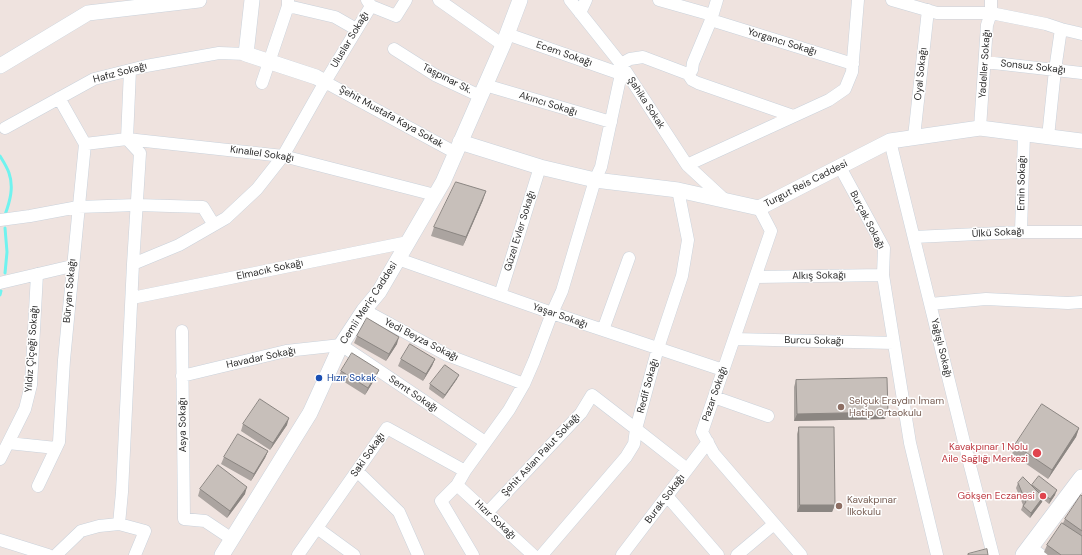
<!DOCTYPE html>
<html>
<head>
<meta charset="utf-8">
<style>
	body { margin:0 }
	canvas { display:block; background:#efe3df }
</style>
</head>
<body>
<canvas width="1082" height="555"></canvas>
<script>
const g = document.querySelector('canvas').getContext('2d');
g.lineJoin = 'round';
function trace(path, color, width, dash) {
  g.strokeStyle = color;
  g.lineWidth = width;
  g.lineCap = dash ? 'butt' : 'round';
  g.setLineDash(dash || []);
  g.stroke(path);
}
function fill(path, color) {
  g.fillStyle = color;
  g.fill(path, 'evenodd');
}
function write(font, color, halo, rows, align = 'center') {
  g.font = font + ' "DM Sans",sans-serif';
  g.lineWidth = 3;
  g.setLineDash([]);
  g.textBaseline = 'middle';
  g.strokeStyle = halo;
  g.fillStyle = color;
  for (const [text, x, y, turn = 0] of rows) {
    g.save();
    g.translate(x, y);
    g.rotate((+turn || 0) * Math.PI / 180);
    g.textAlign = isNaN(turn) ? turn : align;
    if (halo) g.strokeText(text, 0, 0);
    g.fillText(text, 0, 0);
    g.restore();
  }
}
const stream = new Path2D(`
	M0,156C3,161 7,167 9,173C14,187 10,201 5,215
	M5,228L7,252L5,273
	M0,295L1,291`);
const minor = new Path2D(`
	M439,0L503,45
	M570,0L621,64L687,165L726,201
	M659,0L712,15
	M892,0L937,13H991L1046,24L1061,29L1055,70L1048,137
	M288,6L335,17L356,29
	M371,6L396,16L406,0
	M580,13L586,0
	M711,20L853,64
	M1061,29L1082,34
	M507,34L621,74
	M394,49L435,75L480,96
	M985,62L1082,73
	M688,74L692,80L698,83L793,116
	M325,82L456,153
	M262,83L288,6V0
	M485,85L611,122
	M5,128L94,79L146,66L219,53L246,54
	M980,128L987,25L991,13V0
	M914,137L928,10
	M890,141L967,454L993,555
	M85,144L127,139L283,156L435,195
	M687,165L829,100L845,89L852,72L858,0
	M840,167L884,248L883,275L910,443L937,555
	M759,208L771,231L702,432L714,454L801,555
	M0,220L30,216L78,207L137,205L203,207L214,225
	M1021,232L1024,134
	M914,237L1021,232H1082
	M398,259L552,313L723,370
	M133,264L179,245L226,218L257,189L283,156L325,82L371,6L367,0
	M756,277L883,275
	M0,283L72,266
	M500,295L540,167
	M132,298L408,242
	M930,304L986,299L1068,303L1082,302
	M364,310L447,355L524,384
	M603,330L629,258
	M182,331L184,519L205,521L232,539
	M734,339L894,343
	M182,376L286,351L341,345L485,442
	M714,397L768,416
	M8,443L56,448
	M0,459L25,409L31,385L37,274
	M357,471L399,512L418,555
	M457,485L533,555
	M38,486L59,442L64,360L85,144L59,98
	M667,496L718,555
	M487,513L581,413L592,395L636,429L687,469
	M119,524L122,492L133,264L140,153L127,139L130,70
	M317,528L354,555
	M0,540L48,555
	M1030,547L1041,555
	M56,555L81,531L99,526L119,524L145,531L135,555
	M298,555L387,428L465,471
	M473,555L441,501L457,485L465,471L509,410L524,384L534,361L552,313L562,291L595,180L601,167L621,74V64L630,59L643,57L688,74L692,70L693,63L711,20L717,0
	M542,555L626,457L634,444L636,429L658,348L682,276L688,240L678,190
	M622,555L708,442
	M737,555L774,524`);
const tertiary = new Path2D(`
	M252,0L246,54L316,77L325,82
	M0,66L88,13L199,0
	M460,142L540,167L595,180L678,190L759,208L890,141L980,128L1082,141
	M222,555L310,413L341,345L364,310L379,292L443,182L503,45L520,0`);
const secondary = new Path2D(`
	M1024,555L1082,478`);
const wall = new Path2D(`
	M483,200L463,246L431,236L434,227Z
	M357,336L397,344L386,361L354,343Z
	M401,359H435L432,366L423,381L398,366Z
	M341,371L376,377L365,395L338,378Z
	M457,379L443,399L429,389L430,384Z
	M796,380L885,419L794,421V387Z
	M243,424L287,425L270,450L241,431Z
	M799,427L835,505L832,512H797V434Z
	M1079,428L1076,437L1048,479L1012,454L1015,445Z
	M268,451L265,458L251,481L221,464L224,457Z
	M1018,483L1032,486V485L1055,495L1049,504L1043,499L1042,502L1030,518L1021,510L1023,505L1016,488Z
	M200,489L245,494L227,518L198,496Z
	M1082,496V555H1048L1044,552L1047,545L1063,523L1065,519Z`);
const shadedWall = new Path2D(`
	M486,191L483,200L463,246L466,237Z
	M399,337L397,344L386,361L389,354Z
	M435,359L432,366L423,381L426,374Z
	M379,370L376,377L365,395L368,388Z
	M459,375L457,379L443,399L445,395Z
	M888,412L885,419L794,421L797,414Z
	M289,418L287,425L270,450L273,443Z
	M1079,428L1076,437L1048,479L1052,470Z
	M268,451L265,458L251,481L254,474Z
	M247,487L245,494L227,518L230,511Z
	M1057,490L1055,495L1049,504L1050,499Z
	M1043,497L1042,502L1030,518L1031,513Z
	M800,505H835L832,512H797Z`);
const building = new Path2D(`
	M456,182L486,191L466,237L434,227Z
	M367,318L399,337L389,354L357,336Z
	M410,344L435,359L426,374L401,359Z
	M352,353L379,370L368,388L341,371Z
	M445,365L459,375L445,395L430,384Z
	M887,378L888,412L797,414L796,380Z
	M260,399L289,418L273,443L243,424Z
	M1042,404L1079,428L1052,470L1015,445Z
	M799,427H834L835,505H800Z
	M238,434L268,451L254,474L224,457Z
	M218,465L247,487L230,511L200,489Z
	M1039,476L1057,490L1050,499L1032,485Z
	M1023,477L1043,497L1031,513L1023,506L1026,502L1018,483Z
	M1081,495L1082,496V531L1065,519Z
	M1062,523L1082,536V555H1061L1047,545Z
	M987,549L988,555H968V554Z`);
const markers = [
	[319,378,4,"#1a4fb4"],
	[841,407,4,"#8d6e63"],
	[1037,453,5,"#e0444e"],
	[1043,496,4,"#e0444e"],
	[839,506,4,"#8d6e63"]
];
const streetNames = [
	["Uluslar Sokağı",350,40,-59],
	["Yorgancı Sokağı",782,42,17],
	["Ecem Sokağı",564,54,19],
	["Yadeller Sokağı",985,64,-86],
	["Sonsuz Sokağı",1033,67,6],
	["Hafız Sokağı",120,73,-15],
	["Oyal Sokağı",921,74,-84],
	["Taşpınar Sk.",447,79,27],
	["Şahika Sokak",646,103,57],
	["Akıncı Sokağı",548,104,17],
	["Şehit Mustafa Kaya Sokak",391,117,29],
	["Kınalıel Sokağı",262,154,8],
	["Emin Sokağı",1022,183,-89],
	["Turgut Reis Caddesi",806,184,-27],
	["Burçak Sokağı",867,220,63],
	["Güzel Evler Sokağı",520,231,-73],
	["Ülkü Sokağı",998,233,-3],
	["Elmacık Sokağı",270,270,-12],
	["Alkış Sokağı",819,276,-1],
	["Büryan Sokağı",70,291,-85],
	["Cemii Meriç Caddesi",369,303,-57],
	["Yaşar Sokağı",560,316,19],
	["Yedi Beyza Sokağı",421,340,27],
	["Burcu Sokağı",814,341,1],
	["Yağışlı Sokağı",941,348,76],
	["Yıldız Çiçeği Sokağı",32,349,-86],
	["Havadar Sokağı",261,358,-12],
	["Redif Sokağı",648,386,-75],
	["Semt Sokağı",413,394,34],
	["Pazar Sokağı",715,394,-71],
	["Asya Sokağı",183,425,-91],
	["Saki Sokağı",368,455,-55],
	["Şehit Aslan Palut Sokağı",541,455,-47],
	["Burak Sokağı",665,499,-53],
	["Hızır Sokağı",495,520,43]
];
const transitNames = [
	["Hızır Sokak",327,378]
];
const educationNames = [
	["Selçuk Eraydın İmam",849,401],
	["Hatip Ortaokulu",849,413],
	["Kavakpınar",847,500],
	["İlkokulu",847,512]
];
const healthNames = [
	["Kavakpınar 1 Nolu",1028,447],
	["Aile Sağlığı Merkezi",1028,459],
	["Gökşen Eczanesi",1035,496]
];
trace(stream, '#70f3ef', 3);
trace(minor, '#cad2db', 13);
trace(tertiary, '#cad2db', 16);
trace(secondary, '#cad2db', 18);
trace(minor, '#fff', 12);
trace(tertiary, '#fff', 15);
trace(secondary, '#fff', 17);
fill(wall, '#aba4a0');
fill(shadedWall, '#8b8682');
fill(building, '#c7bfba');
trace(building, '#8b8682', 1);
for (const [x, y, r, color] of markers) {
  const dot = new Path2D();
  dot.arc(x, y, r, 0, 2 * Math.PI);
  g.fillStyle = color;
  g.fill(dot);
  trace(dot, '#fff', 1.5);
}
write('10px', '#2d2d2d', '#fff', streetNames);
write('10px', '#164399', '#fff', transitNames, 'left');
write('10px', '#785e54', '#fff', educationNames, 'left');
write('10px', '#be3a42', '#fff', healthNames, 'right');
</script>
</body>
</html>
